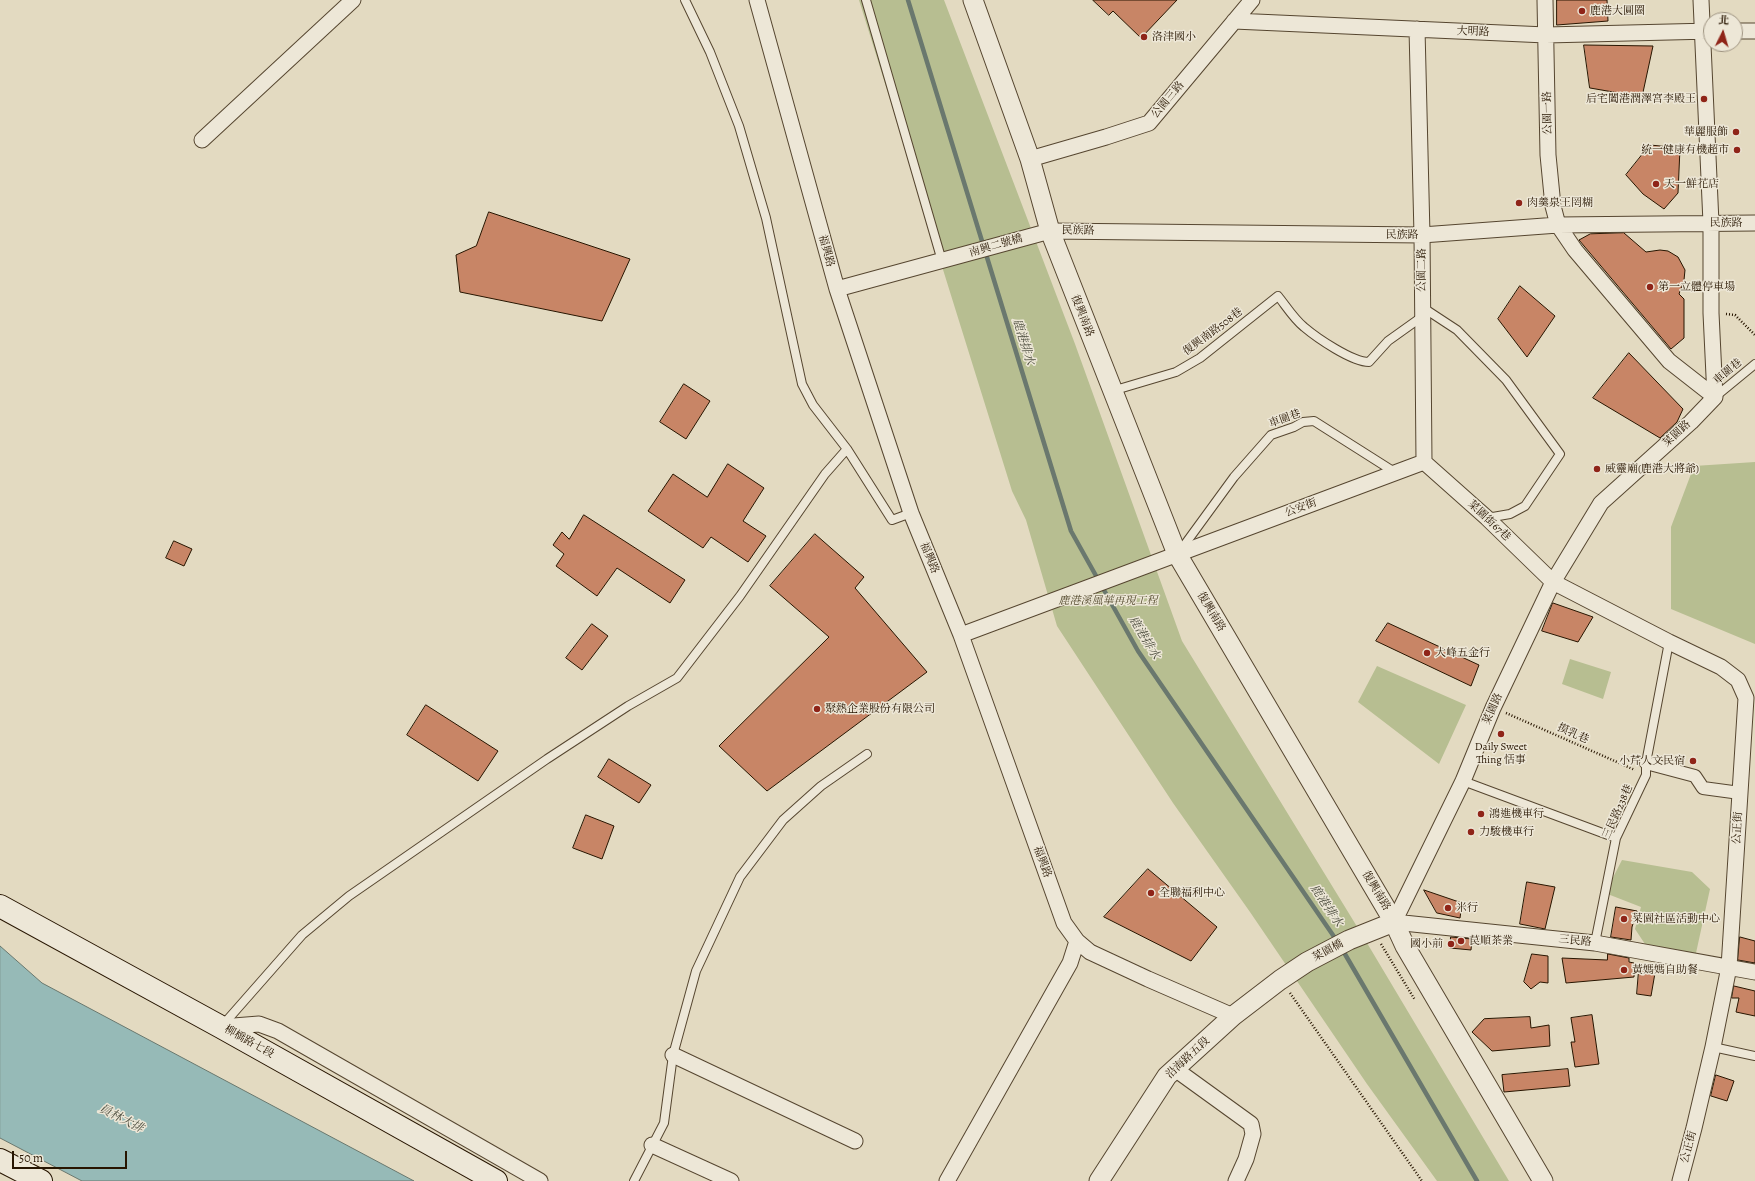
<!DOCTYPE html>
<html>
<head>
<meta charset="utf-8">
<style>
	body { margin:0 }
	#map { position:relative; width:1755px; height:1181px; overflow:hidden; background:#e3dac1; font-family:Alegreya,"Noto Serif TC",serif }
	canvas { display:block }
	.north { position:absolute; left:1703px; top:12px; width:40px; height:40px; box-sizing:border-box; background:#ede7d7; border:1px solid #9e9381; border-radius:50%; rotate:5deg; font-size:11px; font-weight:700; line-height:16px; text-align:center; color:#271500 }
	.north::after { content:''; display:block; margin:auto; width:14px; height:18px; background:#8f2418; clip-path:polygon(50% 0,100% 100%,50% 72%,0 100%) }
	.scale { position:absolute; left:12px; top:1151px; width:115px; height:18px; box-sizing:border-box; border:2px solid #271500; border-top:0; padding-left:5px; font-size:12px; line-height:14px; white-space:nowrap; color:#271500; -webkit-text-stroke:3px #ede7d7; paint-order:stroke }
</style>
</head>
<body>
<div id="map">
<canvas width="1755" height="1181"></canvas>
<div class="north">北</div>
<div class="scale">50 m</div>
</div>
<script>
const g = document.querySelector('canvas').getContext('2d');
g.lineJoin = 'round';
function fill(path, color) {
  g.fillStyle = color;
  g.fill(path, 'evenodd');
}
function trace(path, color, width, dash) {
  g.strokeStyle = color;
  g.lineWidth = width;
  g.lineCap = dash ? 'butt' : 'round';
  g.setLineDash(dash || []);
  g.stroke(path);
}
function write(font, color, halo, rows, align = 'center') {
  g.font = font + ' Alegreya,"Noto Serif TC",serif';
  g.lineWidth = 3;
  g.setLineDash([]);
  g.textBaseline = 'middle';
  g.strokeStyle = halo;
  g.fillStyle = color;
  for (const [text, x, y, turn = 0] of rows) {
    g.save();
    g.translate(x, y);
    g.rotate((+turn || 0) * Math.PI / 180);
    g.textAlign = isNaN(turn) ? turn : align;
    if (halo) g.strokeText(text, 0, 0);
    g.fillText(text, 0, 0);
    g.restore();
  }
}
const green = new Path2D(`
	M859,0H944L1075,344L1182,641L1364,938L1509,1181H1437L1367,1084L1250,912L1173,803L1057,626L1026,520L1012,491Z
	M1755,462V644L1671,609V527L1694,466Z
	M1570,659L1611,672L1603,699L1562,684Z
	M1377,666L1466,705L1439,764L1358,702Z
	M1622,860L1692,872L1710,889L1696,953L1645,944L1635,929L1641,907L1605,893Z`);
const water = new Path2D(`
	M0,946L42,983L414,1181H82L0,1138Z`);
const stream = new Path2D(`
	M908,0L1071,531L1138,651L1337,941
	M1342,949L1477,1181`);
const building = new Path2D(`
	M1093,0H1177L1141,38L1113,11L1109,15Z
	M1557,0H1607L1608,21L1557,25Z
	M1584,45L1653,46L1642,97L1590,88Z
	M1650,145L1680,148L1678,193L1664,209L1643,194L1626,175Z
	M489,212L630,259L602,321L460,292L456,255L476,246Z
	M1624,233L1646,252L1660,250L1668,251L1678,257L1685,270L1684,280L1679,294L1684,299V338L1671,349L1579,240L1590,234Z
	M1520,286L1555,316L1527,357L1498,319Z
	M1629,353L1683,409L1677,422L1660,438L1593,398Z
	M684,384L710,401L686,439L660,422Z
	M728,464L764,488L743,521L766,536L748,562L711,537L703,548L648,511L673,474L707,497Z
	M584,515L685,580L670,603L617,568L597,596L556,566L564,554L553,545L562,532L569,539Z
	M815,534L864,577L855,588L927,672L767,791L719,746L829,637L770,586Z
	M174,541L192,549L184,566L166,558Z
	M1553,603L1593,617L1578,642L1542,631Z
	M1388,623L1479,665L1471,686L1376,641Z
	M592,624L608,636L582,670L566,658Z
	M426,705L498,751L478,781L407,735Z
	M609,759L651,785L639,803L598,777Z
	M586,815L614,826L602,859L573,848Z
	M1148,869L1217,927L1191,961L1104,917Z
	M1527,882L1555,887L1545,929L1520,924Z
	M1424,890L1462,903L1460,918L1437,913Z
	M1616,907L1637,911L1632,927L1631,940L1611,937Z
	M1451,937L1472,939L1471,950L1450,948Z
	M1740,937L1755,941V963L1738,960Z
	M1532,954L1548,956V983L1540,982L1531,989L1524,982Z
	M1608,954L1629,958V962L1634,963V977L1566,983L1562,958L1607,960Z
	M1639,970L1655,973L1651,996L1637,994Z
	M1734,986L1755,991V1016L1736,1012L1739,998H1732Z
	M1592,1015L1599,1064L1575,1067L1571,1042H1575L1571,1018Z
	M1530,1017L1531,1028L1549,1025L1550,1046L1492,1051L1472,1032L1484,1019Z
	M1568,1069L1570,1086L1504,1092L1502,1075Z
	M1716,1075L1734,1081L1727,1101L1711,1096Z`);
const path = new Path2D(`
	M1726,314L1735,315L1755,335
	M1506,713L1635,770
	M1381,944L1415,1000
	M1290,993L1422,1181`);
const service = new Path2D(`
	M866,0L942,261
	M1422,307L1457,330L1506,380L1560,454L1525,506L1510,514L1487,518
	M1112,391L1176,372L1200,358L1278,296C1286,306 1294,319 1304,327C1317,338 1352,362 1369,362L1388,341L1423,316
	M1715,397L1755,364
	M847,449L892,520L911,513
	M1180,551L1234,477L1271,435L1294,427L1303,422L1314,421L1396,473
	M1463,781L1616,838
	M1595,943L1616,838L1646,775V763L1669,642
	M222,1026L302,935L349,896L547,759L628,706L677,678L740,596L825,474L847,449L813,405L802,384L766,218L739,126L710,52L685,0
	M1713,1047L1755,1056
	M634,1181L664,1123L673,1055L696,971L740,877L783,820L821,786L867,754`);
const pedestrian = new Path2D(`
	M1646,763L1695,776L1703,788L1740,793`);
const minor = new Path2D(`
	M757,0L837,289L911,513L961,635L1064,923L1077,941L1090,952L1148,979L1233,1016
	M1545,0L1548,155L1553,206L1558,225L1575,250L1669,361L1715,397
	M1701,0L1711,223V313L1715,397L1691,422L1601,503L1553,582L1493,708L1463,781L1394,922L1595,943L1755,972
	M1234,21L1546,35L1711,31
	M1417,29L1422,235L1424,462
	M1735,31H1755
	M202,140L353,0
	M1030,159L1106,137L1149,123L1252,0
	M837,289L1050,231L1422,235L1558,225L1755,223
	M1424,462L1487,518L1553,582L1669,642L1721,667L1738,680L1746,698L1729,967L1713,1047L1694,1128L1680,1181
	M961,635L1424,462
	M221,1027L259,1024L278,1031L540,1181
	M673,1055L855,1141
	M1175,1069L1251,1124L1253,1134L1246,1159L1236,1181
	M652,1145L731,1181
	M947,1181L1070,963L1077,941`);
const tertiary = new Path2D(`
	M973,0L1030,159L1050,231L1177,554L1394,922L1405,946L1543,1181
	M1099,1181L1167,1076L1233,1016L1280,980L1307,962L1349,940L1394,922`);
const secondary = new Path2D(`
	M0,906L221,1027L496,1181
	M0,1160L41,1181`);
const markers = [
	[1582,11,4,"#8f2418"],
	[1144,37,4,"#8f2418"],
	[1704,99,4,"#8f2418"],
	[1736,132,4,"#8f2418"],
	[1737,150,4,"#8f2418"],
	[1656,184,4,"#8f2418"],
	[1519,203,4,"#8f2418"],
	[1650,287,4,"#8f2418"],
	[1597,469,4,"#8f2418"],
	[1427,653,4,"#8f2418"],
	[817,709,4,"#8f2418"],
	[1501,734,4,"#8f2418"],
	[1693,761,4,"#8f2418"],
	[1481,814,4,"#8f2418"],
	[1471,832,4,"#8f2418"],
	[1151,893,4,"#8f2418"],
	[1448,908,4,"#8f2418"],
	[1624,919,4,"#8f2418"],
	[1461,941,4,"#8f2418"],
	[1451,944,4,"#8f2418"],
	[1624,970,4,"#8f2418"]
];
const poiNames = [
	["鹿港大圓圈",1590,11],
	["洛津國小",1152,37],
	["后宅闔港潤澤宮李殿王",1696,99,"right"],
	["華麗服飾",1728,132,"right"],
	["統一健康有機超市",1729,150,"right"],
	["天一鮮花店",1664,184],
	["肉羹泉王罔糊",1527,203],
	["第一立體停車場",1658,287],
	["威靈廟(鹿港大將爺)",1605,469],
	["大峰五金行",1435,653],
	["聚熱企業股份有限公司",825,709],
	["Daily Sweet",1501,747,"center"],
	["Thing 恬事",1501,760,"center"],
	["小芹人文民宿",1685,761,"right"],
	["鴻進機車行",1489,814],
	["力駿機車行",1479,832],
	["全聯福利中心",1159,893],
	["米行",1456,908],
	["菜園社區活動中心",1632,919],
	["苠順茶業",1469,941],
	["國小前",1443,944,"right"],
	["黃媽媽自助餐",1632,970]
];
const streetNames = [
	["大明路",1473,32,2],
	["公園三路",1168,100,-50],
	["公園一路",1548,113,-91],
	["民族路",1726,223],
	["民族路",1078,231,1],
	["民族路",1402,235],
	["南興二號橋",996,246,-16],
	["福興路",826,251,75],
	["公園二路",1422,270,-90],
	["復興南路",1082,316,69],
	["復興南路508巷",1213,332,-37],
	["車圍巷",1728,372,-40],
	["車圍巷",1285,419,-20],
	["菜園路",1677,434,-43],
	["公安街",1301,508,-20],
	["菜園街67巷",1489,521,43],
	["福興路",929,558,68],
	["復興南路",1211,612,59],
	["菜園路",1493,709,-66],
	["摸乳巷",1573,734,24],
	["三民路238巷",1618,812,-66],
	["公正街",1738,828,-87],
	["福興路",1042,862,70],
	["復興南路",1376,891,59],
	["三民路",1575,941,6],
	["菜園橋",1328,951,-28],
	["柳橋路七段",249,1042,29],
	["沿海路五段",1188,1058,-43],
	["公正街",1689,1147,-75]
];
const parkNames = [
	["鹿港溪風華再現工程",1108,601]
];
const waterNames = [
	["鹿港排水",1023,342,73],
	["鹿港排水",1144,638,59],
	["鹿港排水",1326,906,56],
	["員林大排",121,1119,27]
];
fill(green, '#b7be91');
fill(water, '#96bab7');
trace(water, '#6a786e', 1);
trace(stream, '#6a786e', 4.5);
fill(building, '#c88566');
trace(building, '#271500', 1);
trace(service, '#564630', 10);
trace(pedestrian, '#564630', 14);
trace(minor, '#564630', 17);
trace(tertiary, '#564630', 21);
trace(secondary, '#271500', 24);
trace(path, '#271500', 2.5, [1, 2]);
trace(service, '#ede7d7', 8);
trace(pedestrian, '#ede7d7', 12);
trace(minor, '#ede7d7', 15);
trace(tertiary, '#ede7d7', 19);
trace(secondary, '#ede7d7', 22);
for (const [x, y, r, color] of markers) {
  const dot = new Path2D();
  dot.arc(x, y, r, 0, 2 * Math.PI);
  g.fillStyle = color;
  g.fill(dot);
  trace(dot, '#ede7d7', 1.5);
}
write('11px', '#271500', '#ede7d7', poiNames, 'left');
write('11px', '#271500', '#ede7d7', streetNames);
write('italic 11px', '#52482c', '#ede7d7', parkNames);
write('italic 12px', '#4e4f40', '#ede7d7', waterNames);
</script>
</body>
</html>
